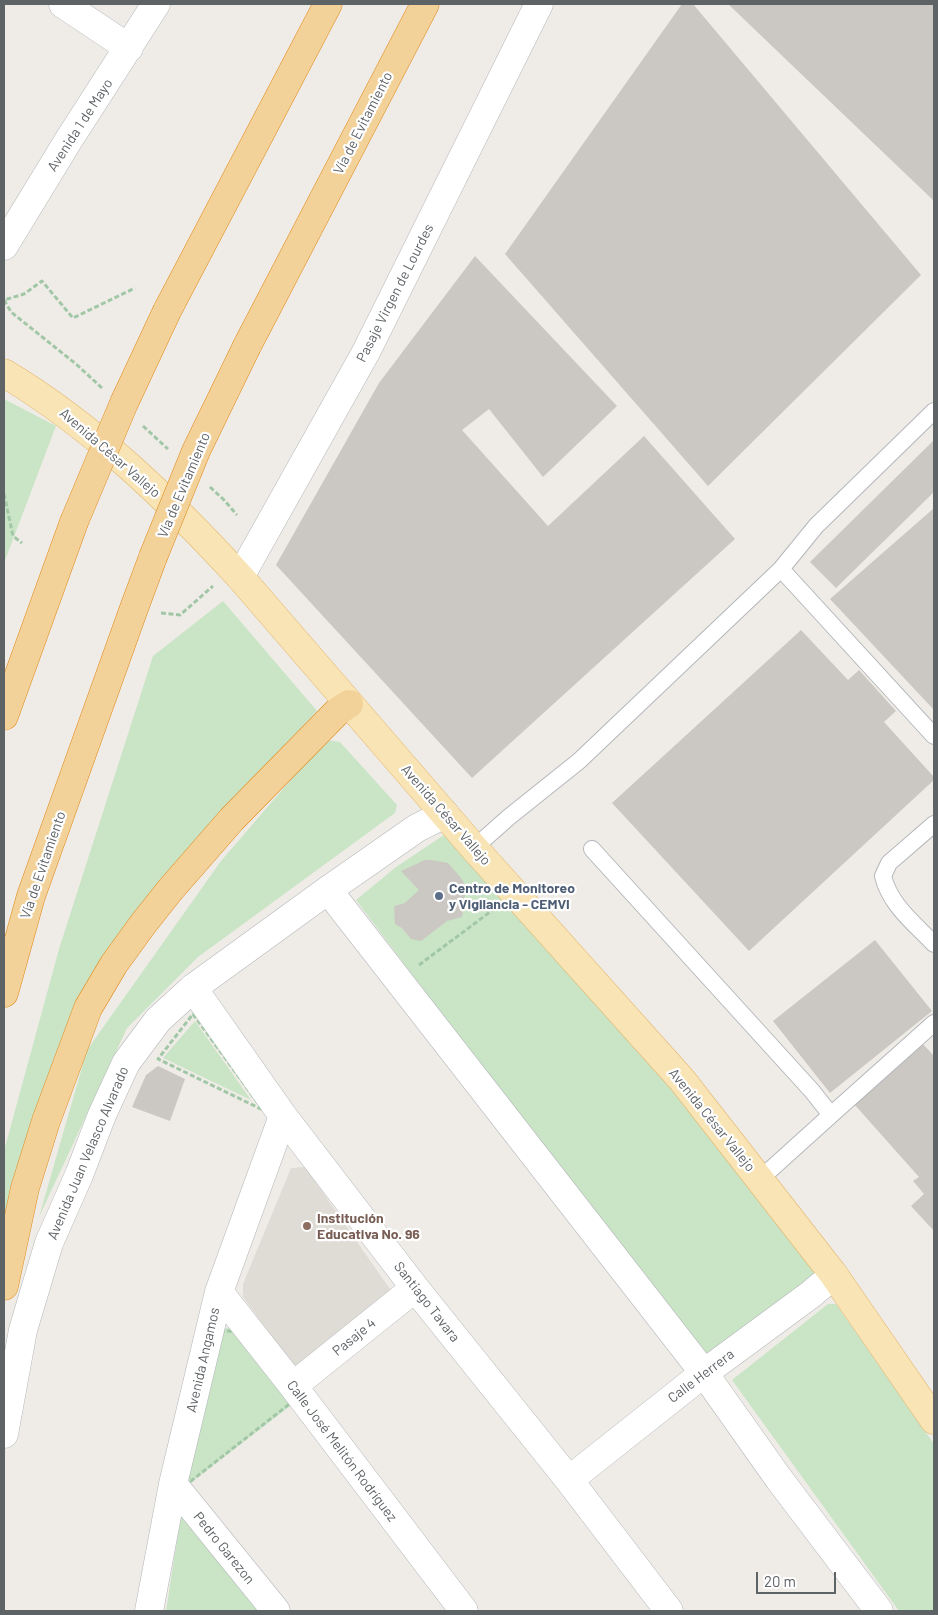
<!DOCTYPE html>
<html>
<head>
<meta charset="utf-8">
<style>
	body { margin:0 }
	#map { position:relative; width:938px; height:1615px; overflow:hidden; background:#efece7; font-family:Barlow,sans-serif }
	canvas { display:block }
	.frame { position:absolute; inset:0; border:5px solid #5e6366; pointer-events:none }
	.scale { position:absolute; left:756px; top:1572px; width:80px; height:22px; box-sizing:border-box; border:2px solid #5e6366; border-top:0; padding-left:6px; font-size:15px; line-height:18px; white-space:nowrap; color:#5e6366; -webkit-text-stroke:4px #fff; paint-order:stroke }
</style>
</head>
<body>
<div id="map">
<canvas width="938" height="1615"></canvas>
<div class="frame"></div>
<div class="scale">20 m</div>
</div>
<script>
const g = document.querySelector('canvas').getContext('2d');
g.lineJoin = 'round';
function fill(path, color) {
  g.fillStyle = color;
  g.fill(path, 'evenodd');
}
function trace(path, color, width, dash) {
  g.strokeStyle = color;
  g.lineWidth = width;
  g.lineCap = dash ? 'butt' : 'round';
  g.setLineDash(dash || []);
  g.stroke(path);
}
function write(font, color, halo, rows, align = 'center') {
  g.font = font + ' Barlow,sans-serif';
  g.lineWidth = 4.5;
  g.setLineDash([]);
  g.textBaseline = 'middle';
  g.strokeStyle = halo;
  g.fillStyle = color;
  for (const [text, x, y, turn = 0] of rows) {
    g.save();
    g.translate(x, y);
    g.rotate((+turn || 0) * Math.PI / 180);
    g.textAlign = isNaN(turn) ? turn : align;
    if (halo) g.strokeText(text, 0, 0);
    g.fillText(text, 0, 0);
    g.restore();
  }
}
const education = new Path2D(`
	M305,1167L392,1292L296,1370L243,1297V1284L291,1168Z`);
const green = new Path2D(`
	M4,399L56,426L4,563Z
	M223,601L317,711L240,792L141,905L4,1235V1151L59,949L153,656Z
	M325,740L340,742L397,805L395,813L198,957L127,1028L39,1217L87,1050L221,861Z
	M444,835L656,1063L817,1274L707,1359L700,1356L356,900L396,867Z
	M195,1021L251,1100L163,1058Z
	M828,1304H836L934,1444V1611H899L732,1380Z
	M227,1328L241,1330L294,1403L190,1483L184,1475L218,1331Z
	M181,1514L259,1611H166Z`);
const building = new Path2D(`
	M682,4H693L921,275L708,486L505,254Z
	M728,4H934V201Z
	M475,256L617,406L543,477L489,409L462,430L548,526L644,436L735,539L472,778L276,565L379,383Z
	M934,440V492L836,588L810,562Z
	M934,508V710L830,599Z
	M801,630L848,680L859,670L896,711L884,722L934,777V780L749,951L612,803Z
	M425,860H431L448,863L461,878L466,887L462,917L447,921L421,941L411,939L402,928L395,924L394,906L405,903L419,890L401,871Z
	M875,940L932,1011L830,1093L773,1021Z
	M922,1043L934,1056V1231L911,1206L924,1194L913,1181L919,1177L854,1104Z
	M158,1066L185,1079L170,1121L132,1107L146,1075Z`);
const path = new Path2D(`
	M102,388L76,364L11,312L4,300L24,294L42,281L73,318L135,288
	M143,426L168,449
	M210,487L224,500L237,515
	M4,494L13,536L22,543
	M161,613L180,615L213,586
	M419,965L494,909
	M193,1014L263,1110L158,1059Z
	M227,1331L242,1332L292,1402L191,1481L186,1474L220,1333Z`);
const service = new Path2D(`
	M781,569L934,736
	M934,824L889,863L883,876C890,905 914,923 934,944
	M474,848L509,817L579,761L781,569L816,526L934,411
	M592,849L812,1091L831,1115L759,1180
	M831,1115L934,1023`);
const minor = new Path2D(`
	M63,4L129,48
	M240,577L366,352L539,4
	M328,890L704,1373L779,1479L879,1611
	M193,988L283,1116L415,1288L569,1480L669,1611
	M219,1292L293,1386L464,1611
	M293,1386L415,1288
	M569,1480L704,1373L810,1295L834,1275
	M173,1484L276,1611
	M149,1611L173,1484L219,1292L283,1116`);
const tertiary = new Path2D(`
	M4,1434L23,1330L49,1243L79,1175L102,1115L126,1063L158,1020L193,988L328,890L417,828L445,814`);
const secondary = new Path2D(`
	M4,246L68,141L156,4`);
const primary = new Path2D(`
	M4,373C93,426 170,501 240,577L474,848L682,1080L834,1275L934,1420`);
const motorway = new Path2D(`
	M167,311L328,4
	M247,346L425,4
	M4,716L74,522
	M4,993L31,896L133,611L153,557
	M4,1286L25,1188L46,1121L88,1008L114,964L143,924L170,890L232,819L337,712L349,704`);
const motorwayBridge = new Path2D(`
	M74,522L124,403L167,311
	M153,557L196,451L247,346`);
const markers = [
	[439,896,5,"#5c6f8a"],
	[307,1226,5,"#8d6e63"]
];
const streetNames = [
	["Vía de Evitamiento",363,123,-63],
	["Avenida 1 de Mayo",80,125,-57],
	["Pasaje Virgen de Lourdes",395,293,-63],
	["Avenida César Vallejo",110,453,41],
	["Vía de Evitamiento",184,485,-67],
	["Avenida César Vallejo",446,815,49],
	["Vía de Evitamiento",43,865,-71],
	["Avenida César Vallejo",712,1120,51],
	["Avenida Juan Velasco Alvarado",88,1153,-67],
	["Santiago Tavara",427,1302,52],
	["Pasaje 4",354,1337,-39],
	["Avenida Angamos",203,1360,-77],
	["Calle Herrera",701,1376,-37],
	["Calle José Melitón Rodríguez",342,1451,53],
	["Pedro Garezon",224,1548,51]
];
const serviceNames = [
	["Centro de Monitoreo",449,888],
	["y Vigilancia - CEMVI",449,904]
];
const educationNames = [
	["Institución",317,1218],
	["Educativa No. 96",317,1234]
];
fill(education, '#dfdcd5');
fill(green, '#cae4c6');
fill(building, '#cbc7c3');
trace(service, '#b4b7ba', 18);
trace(minor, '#b4b7ba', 29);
trace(tertiary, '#b4b7ba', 29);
trace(secondary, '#b3b7ba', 29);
trace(primary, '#e4b46b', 29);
trace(motorway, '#e08816', 29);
trace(path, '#a2c7a7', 3, [5, 2.5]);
trace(service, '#fff', 16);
trace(minor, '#fff', 28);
trace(tertiary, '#fff', 28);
trace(secondary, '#fff', 28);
trace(primary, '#f8e4b4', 28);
trace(motorway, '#f3d29a', 28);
trace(motorwayBridge, '#e08816', 29, []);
trace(motorwayBridge, '#f3d29a', 28);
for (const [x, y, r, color] of markers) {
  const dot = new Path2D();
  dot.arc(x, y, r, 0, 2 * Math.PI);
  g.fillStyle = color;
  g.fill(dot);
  trace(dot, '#fff', 2);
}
write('14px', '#5e6366', '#fff', streetNames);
write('bold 14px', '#4e5e75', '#fff', serviceNames, 'left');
write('bold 14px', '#785e54', '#fff', educationNames, 'left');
</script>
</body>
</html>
